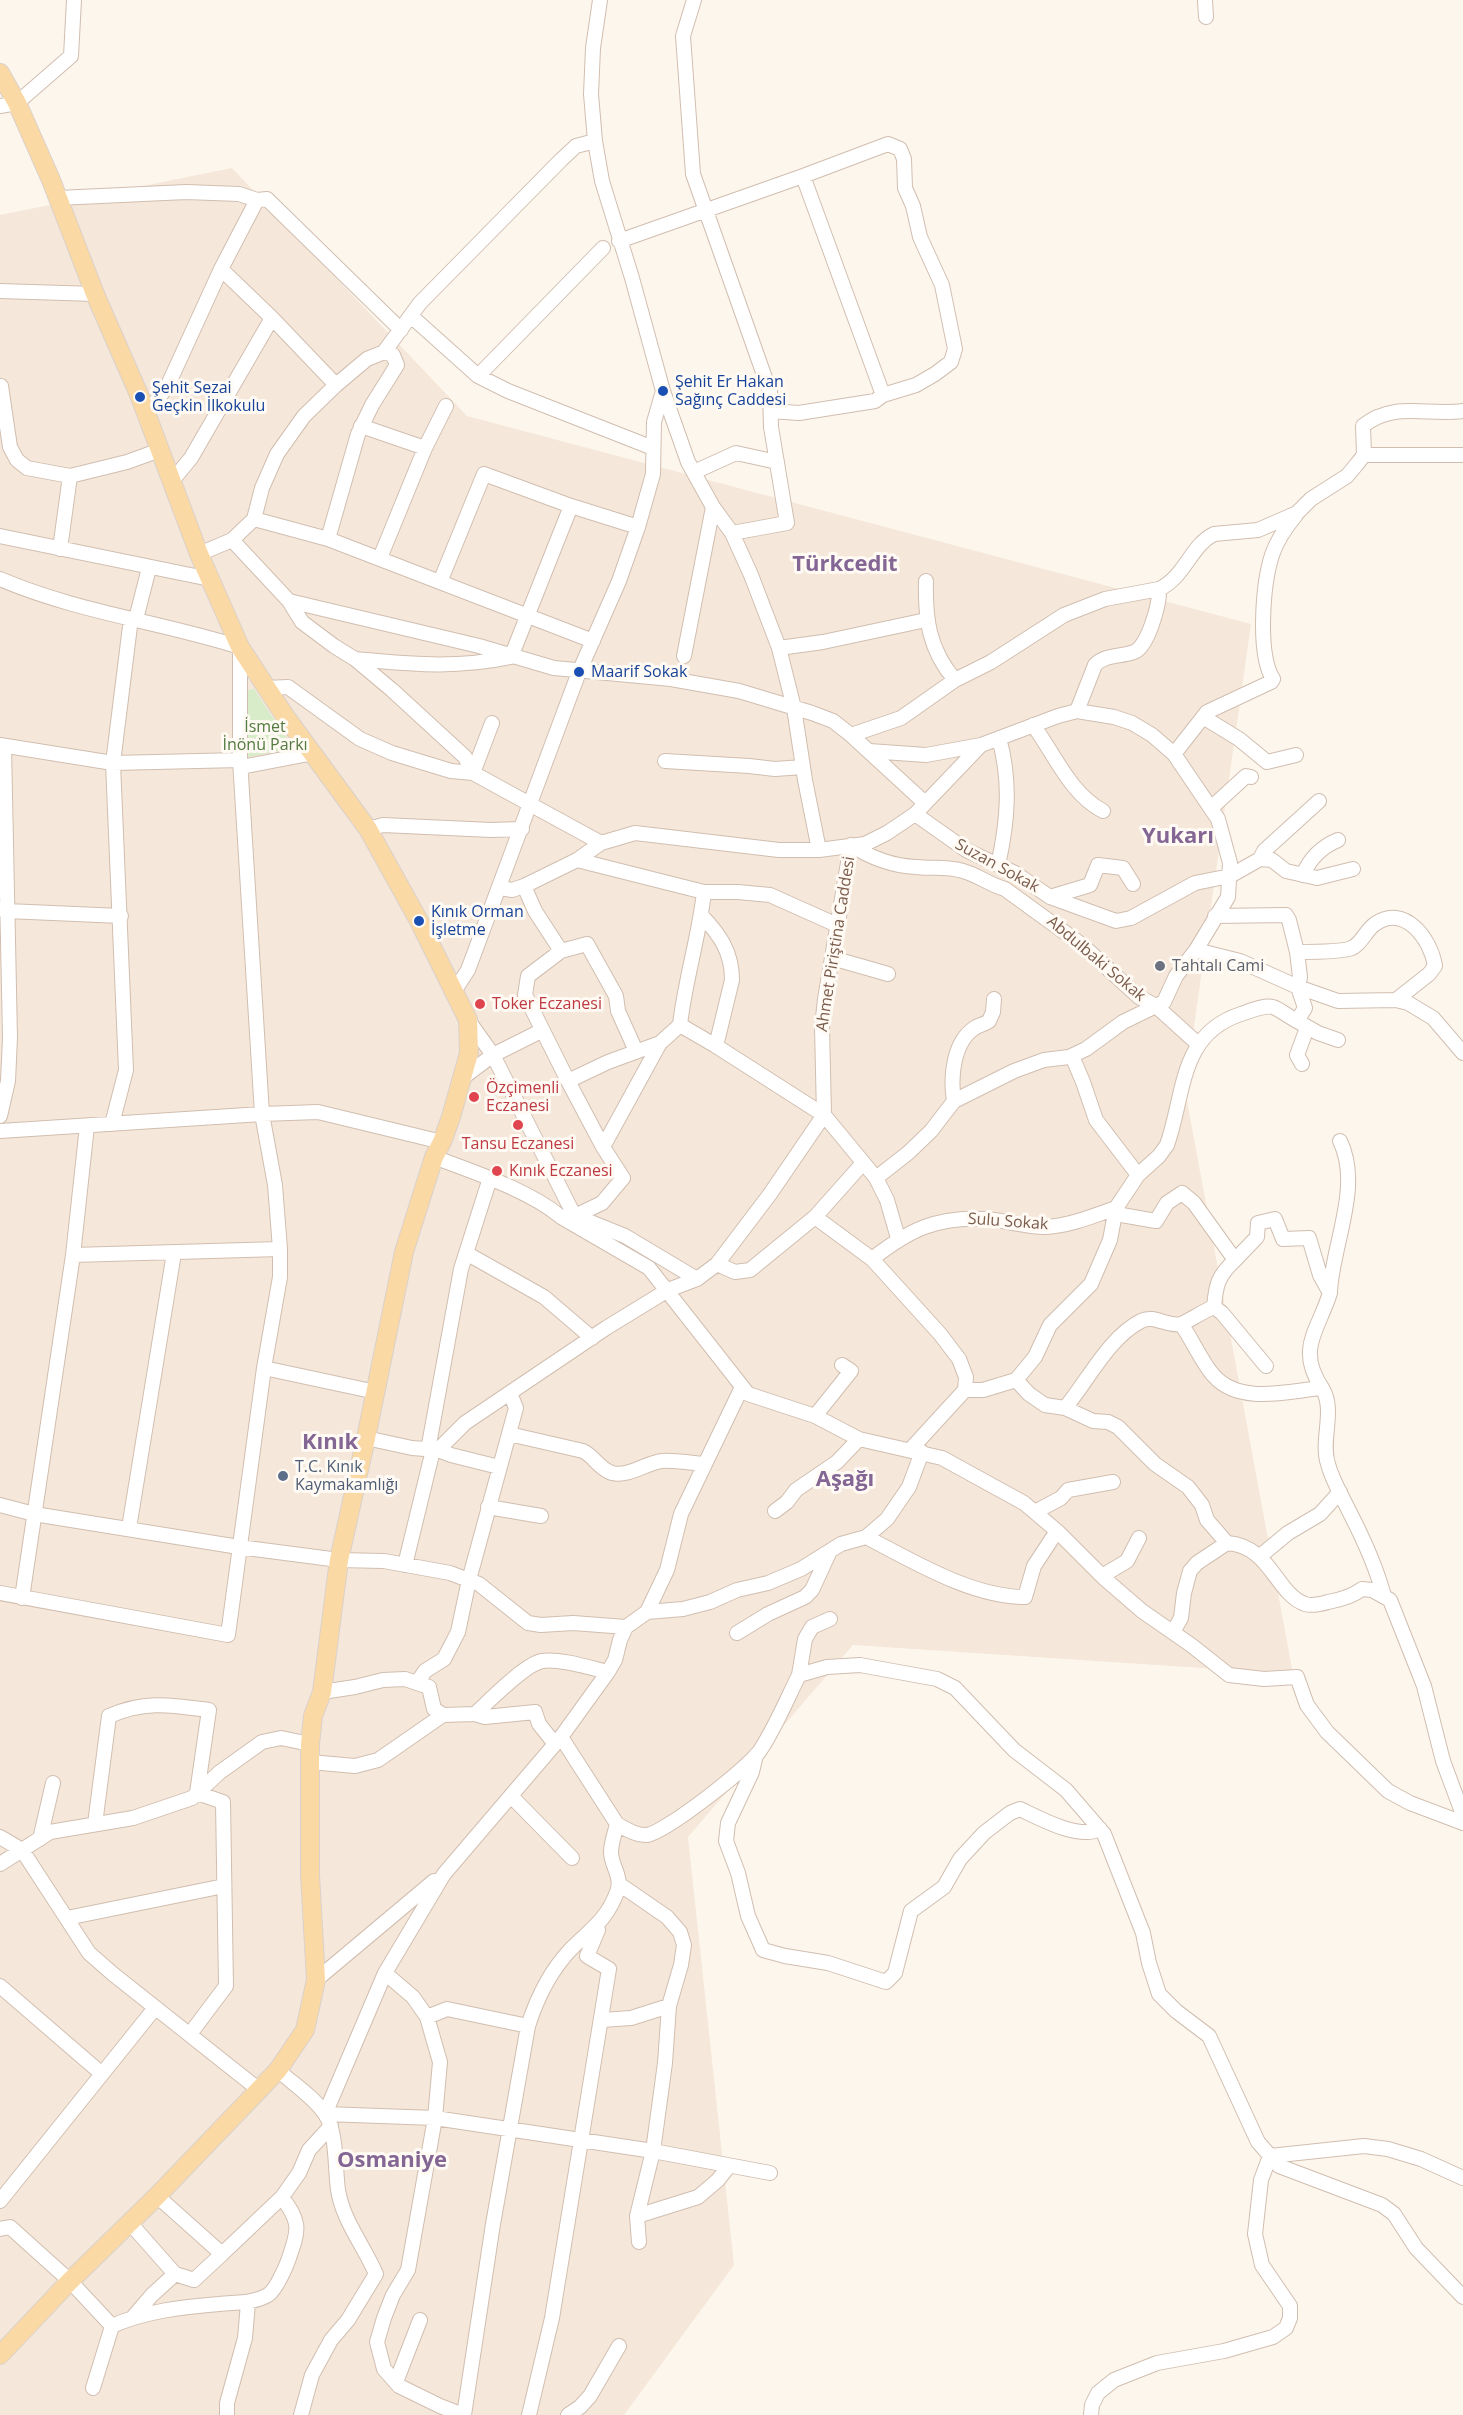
<!DOCTYPE html>
<html>
<head>
<meta charset="utf-8">
<style>
	body { margin:0 }
	canvas { display:block; background:#fdf6ec }
</style>
</head>
<body>
<canvas width="1463" height="2415"></canvas>
<script>
const g = document.querySelector('canvas').getContext('2d');
g.lineJoin = 'round';
function fill(path, color) {
  g.fillStyle = color;
  g.fill(path, 'evenodd');
}
function trace(path, color, width, dash) {
  g.strokeStyle = color;
  g.lineWidth = width;
  g.lineCap = dash ? 'butt' : 'round';
  g.setLineDash(dash || []);
  g.stroke(path);
}
function write(font, color, halo, rows, align = 'center') {
  g.font = font + ' "Open Sans",sans-serif';
  g.lineWidth = 6;
  g.setLineDash([]);
  g.textBaseline = 'middle';
  g.strokeStyle = halo;
  g.fillStyle = color;
  for (const [text, x, y, turn = 0] of rows) {
    g.save();
    g.translate(x, y);
    g.rotate((+turn || 0) * Math.PI / 180);
    g.textAlign = isNaN(turn) ? turn : align;
    if (halo) g.strokeText(text, 0, 0);
    g.fillText(text, 0, 0);
    g.restore();
  }
}
const residential = new Path2D(`
	M232,168L467,416L1251,624L1185,1090L1293,1674L853,1645L688,1837L734,2265L624,2415H0V215Z`);
const green = new Path2D(`
	M254,689L293,748L248,757L247,690Z`);
const minor = new Path2D(`
	M694,0L683,36L693,174L770,392L771,427L787,523L732,533
	M1205,0L1206,17
	M0,106L17,103L71,56L74,0
	M803,176L888,144L900,149L904,159L905,188L913,206L920,237L942,285L955,349L951,362L935,374L916,385L883,395
	M58,198L186,192L239,194L257,200L267,199L401,330
	M619,241L803,176L883,395L875,401L799,413L771,411
	M221,269L272,318L336,385
	M0,291L95,294
	M411,316L478,376L508,391L653,448
	M384,352L420,303L561,160L576,146L595,141
	M478,376L603,248
	M1,386L10,447L17,460L27,468L70,476L127,462L160,450
	M663,391L688,462L713,507L732,533L751,575L779,648L794,708L805,780L819,850
	M145,416L168,385L221,269L257,200
	M361,426L425,448
	M1364,455H1463
	M694,472L736,453L777,462
	M172,481L191,458L272,318
	M254,519L328,539L593,641
	M0,536L210,579
	M232,540L254,519L262,488L277,454L304,416L336,385L367,359L384,352L393,355L397,365L372,405L358,434L328,539
	M60,549L70,476
	M199,554L232,540L289,601L302,622L334,646L355,659L392,690L465,757L473,773
	M380,558L425,448L446,406
	M0,579C77,612 161,622 240,647V760L262,1114L275,1185L280,1249V1277L264,1368L228,1635L0,1593
	M926,581C925,619 929,650 955,680
	M440,582L484,474L571,506L638,527
	M289,601L479,646L554,668L671,679L739,691L812,713L833,721L851,735L925,803
	M136,619L149,568
	M779,648L823,642L926,620
	M684,656L713,507
	M355,659C412,664 454,669 511,657L571,506
	M265,688L288,687L360,739L392,753L451,771L473,773L601,843
	M1077,711L1095,665C1105,654 1121,657 1134,652C1148,647 1160,603 1159,589C1185,577 1191,545 1214,534L1258,530L1297,513L1311,499L1347,476L1357,464L1364,455L1363,426C1393,401 1428,416 1463,411
	M1203,717L1239,739L1267,762L1296,755
	M1033,725C1054,753 1070,794 1103,811
	M851,735L901,718L955,680L991,662L1064,615L1105,599L1159,589
	M0,745L113,763L240,760
	M869,751L926,755L981,745
	M1174,754L1207,712L1271,682L1273,679C1257,653 1263,583 1272,555C1277,540 1286,527 1296,515
	M665,761L749,766L775,769L803,767
	M241,767L314,753
	M473,773L492,723
	M1211,808L1246,776L1251,777
	M915,814L966,850L1015,873L1050,897L1116,921L1131,918L1195,883L1230,876L1260,859L1272,860L1286,871L1317,878L1353,869
	M368,829L383,825L491,830L522,829
	M851,845C871,858 892,866 916,867C932,869 947,866 963,871C978,875 990,885 1005,889L1082,945L1139,997L1156,1006L1198,1044
	M1260,859L1264,851L1319,801
	M577,860L704,892H738L770,895L837,925
	M998,865C1008,821 1011,781 999,738
	M1303,875C1310,858 1321,847 1338,840
	M524,886L535,911L561,951
	M500,888L512,890L524,886L577,860L601,843L635,833L779,850H819L865,844L887,833L915,814L981,745L1058,716L1077,711
	M1050,897L1090,885L1098,865L1123,868L1133,884
	M0,909L7,911L121,916
	M702,916C720,935 732,952 732,980L716,1046
	M1196,950L1240,961L1298,987L1338,1001L1396,1000L1408,1003L1433,1018L1463,1053
	M1297,952C1309,952 1343,952 1352,948C1362,943 1366,930 1375,924C1404,903 1431,939 1435,966L1429,974L1396,1000
	M832,958L888,974
	M455,990L468,970L579,672L619,581L638,527L653,474L654,422L663,391L632,278L602,181L595,141L591,94L593,48L600,0
	M468,1020L493,1055L578,1223
	M1297,1021L1318,1033L1338,1040
	M680,1025L716,1046L824,1115L876,1178L887,1200L898,1238
	M1072,1056L1083,1082L1096,1120L1138,1175
	M1302,1064L1297,1055L1307,1028
	M461,1079L493,1055L541,1031
	M568,1081L525,995L528,976L561,951L587,944L616,996L618,1011L636,1051
	M954,1101C950,1077 953,1041 976,1027C980,1025 985,1024 989,1021L993,1012L994,999
	M824,1115L822,1027L825,999L851,845
	M0,1116L8,1081L10,1038L4,746
	M112,1124L126,1070L113,763L131,618
	M0,1131L262,1114L318,1112L442,1142
	M603,1147L660,1043L680,1025C685,980 699,937 704,892
	M434,1157C473,1172 529,1190 561,1217L649,1268L748,1394L815,1416L859,1439L942,1458L1024,1503L1057,1531L1105,1579L1142,1611L1191,1645L1229,1675L1264,1679L1297,1677L1307,1705L1327,1732L1388,1791L1410,1803L1463,1823
	M876,1178L908,1153L931,1131L954,1101L1014,1071L1044,1060L1069,1057L1086,1049L1123,1022L1164,1002L1176,976L1196,950L1228,897L1230,863L1218,819L1174,754L1152,735L1132,723L1114,717L1077,711
	M1116,1208L1138,1175L1159,1156L1167,1145C1185,1094 1179,1034 1241,1014C1250,1011 1264,1005 1273,1007C1281,1010 1289,1017 1297,1021L1305,1008L1298,987L1300,977L1297,952L1289,920L1286,915L1215,916
	M573,1215L625,1236L697,1279
	M575,1216L602,1203L623,1178L603,1147L568,1081L608,1062L660,1043
	M815,1217L872,1259L940,1334L959,1359L966,1377L965,1390L910,1450
	M466,1253L544,1297L592,1338
	M73,1255L280,1249
	M872,1259C909,1230 937,1216 985,1219C1005,1220 1024,1227 1045,1227C1069,1226 1093,1216 1116,1208
	M717,1264L735,1272L750,1270L815,1217L863,1163
	M1330,1291C1333,1243 1362,1186 1340,1141
	M1214,1307L1222,1313L1266,1366
	M1181,1324C1192,1339 1202,1363 1214,1376C1240,1405 1288,1391 1322,1388C1296,1349 1318,1331 1330,1293L1320,1275L1309,1238L1283,1239L1275,1219L1258,1223L1257,1237L1235,1260
	M264,1368L376,1392
	M1016,1380L1029,1394L1045,1405L1065,1408L1093,1421L1108,1422L1118,1427L1155,1464L1188,1487L1202,1505L1207,1520L1227,1543C1271,1546 1275,1593 1305,1604C1311,1606 1321,1604 1328,1602C1339,1600 1353,1596 1362,1589L1372,1590L1390,1600L1424,1686L1443,1761L1462,1812L1463,1823
	M742,1387L681,1514L667,1570L647,1612L626,1627L620,1640L615,1660L608,1672L561,1737L444,1874L385,1973L325,2114L435,2118L653,2151L770,2173
	M1322,1388C1336,1410 1320,1440 1328,1464C1332,1480 1342,1496 1349,1511C1363,1538 1376,1566 1384,1596
	M965,1390H983L1016,1380L1035,1357L1050,1325L1091,1284L1110,1240L1116,1208
	M1065,1408C1087,1382 1109,1337 1141,1321C1154,1314 1167,1327 1181,1324C1187,1322 1205,1310 1214,1307C1216,1284 1218,1276 1235,1260L1194,1203L1182,1193L1167,1203L1156,1221L1116,1214
	M815,1416L851,1371L842,1365
	M509,1434L583,1451C594,1456 599,1469 612,1473C630,1477 645,1463 662,1461C675,1460 690,1463 704,1464
	M366,1438L412,1448L438,1450L465,1423L606,1328L668,1290L697,1279L717,1264L770,1194L824,1115
	M428,1450L461,1269L490,1178
	M438,1450L451,1455L499,1467
	M0,1505L34,1514L239,1547L339,1560L384,1561L450,1573L479,1584L528,1623L541,1625L573,1623L626,1627
	M488,1507L541,1516
	M775,1511L787,1502L796,1490L837,1462L859,1439
	M1035,1512L1061,1498L1068,1490L1113,1482
	M129,1528L174,1253
	M866,1537C913,1561 971,1597 1025,1597L1034,1566L1057,1531
	M1259,1557L1288,1533L1320,1514L1340,1492
	M405,1565L433,1450
	M1102,1576L1127,1561L1139,1538
	M22,1598L73,1255L87,1126
	M647,1612L683,1609L710,1602L737,1590L768,1583L801,1569L841,1544L866,1537L887,1519L909,1487L922,1452
	M1173,1632L1181,1618L1184,1593L1190,1571L1197,1563L1227,1543
	M737,1633L768,1614L805,1597L812,1590L830,1551
	M799,1675L805,1639L812,1627L830,1619
	M417,1683L425,1671L444,1659L458,1632L469,1580L516,1408L510,1393
	M322,1692L355,1687L383,1680L405,1679L429,1687L434,1709L443,1715L475,1714L485,1717L535,1712L539,1724L555,1744
	M475,1714C489,1701 525,1664 542,1661C559,1658 591,1668 608,1672
	M561,1737L617,1824C625,1829 637,1836 647,1835C666,1832 751,1766 761,1749C776,1726 787,1699 799,1675L827,1667L860,1665L937,1679L955,1688L1014,1750L1066,1790L1104,1834L1143,1933L1149,1963L1159,1994L1176,2011L1209,2036L1258,2142L1279,2166L1382,2205L1394,2214L1416,2248L1463,2297
	M756,1755L752,1772L728,1823L726,1841L738,1873L748,1916L763,1950L785,1956L828,1963L886,1982L895,1973L911,1911L944,1887L960,1859L984,1833L1010,1813L1020,1809C1041,1819 1079,1840 1100,1829
	M310,1762L355,1766L378,1760L443,1715
	M511,1796L572,1858
	M95,1824L109,1716C145,1700 171,1705 209,1710L197,1793L223,1802L226,1986L190,2034
	M0,1837L22,1850L89,1953L113,1974L258,2089
	M40,1839L53,1783
	M0,1864L50,1832L133,1818L192,1798L220,1772L262,1742L281,1738L310,1744
	M619,1884L667,1917L680,1932L684,1945L681,1965L669,2006L665,2063L653,2151L637,2216L639,2242
	M67,1918L224,1886
	M385,1973L413,1997L427,2017L440,2062L435,2118L408,2270L393,2295L384,2318L377,2342L384,2369L399,2386L440,2406L463,2415
	M316,1980L434,1881
	M0,1986L102,2074L155,2008
	M427,2017L447,2009L528,2026
	M602,2020L631,2018L669,2006
	M278,2070C293,2084 314,2097 325,2114C337,2131 335,2169 338,2190C343,2221 364,2246 376,2274L348,2320L331,2340L312,2375L301,2415
	M157,2196L222,2254L282,2197L299,2173L309,2150L331,2126
	M0,2201L102,2074
	M637,2216L698,2197L718,2180L729,2166
	M130,2223L175,2274
	M0,2229L10,2227L70,2281L112,2326
	M134,2316L152,2295L175,2274L194,2280L222,2254
	M396,2382L420,2320
	M93,2388L112,2326C145,2311 183,2307 219,2304C237,2302 252,2304 268,2295C276,2290 287,2265 290,2255C300,2227 299,2221 282,2197
	M227,2415V2403L245,2338L248,2303
	M464,2415L493,2224L528,2026C537,1998 550,1971 571,1949C591,1929 606,1921 617,1892C623,1877 611,1866 611,1852C611,1843 615,1833 617,1824
	M529,2415L552,2318L609,1969L587,1956L598,1930
	M568,2415L580,2407L590,2396L619,2346
	M1091,2415L1092,2405L1098,2393L1114,2380L1157,2363L1224,2351L1273,2337L1286,2328L1290,2318V2306L1262,2265L1255,2234L1261,2180L1270,2156L1364,2146L1388,2149L1421,2159L1463,2178`);
const major = new Path2D(`
	M0,73L17,103L51,180L95,294L140,397L199,554L240,647L285,716L368,829L419,921L468,1020L469,1053L451,1117L442,1142L434,1157L404,1252L366,1438L339,1560L322,1692L313,1716L310,1744V1875L316,1980L305,2030L278,2070L157,2196L70,2281L0,2355`);
const markers = [
	[663,391,6,"#1a4fb4"],
	[140,397,6,"#1a4fb4"],
	[579,672,6,"#1a4fb4"],
	[419,921,6,"#1a4fb4"],
	[1160,966,6,"#6b7280"],
	[480,1004,6,"#e0444e"],
	[474,1097,6,"#e0444e"],
	[518,1125,6,"#e0444e"],
	[497,1171,6,"#e0444e"],
	[283,1476,6,"#5c6f8a"]
];
const transitNames = [
	["Şehit Er Hakan",675,382],
	["Sağınç Caddesi",675,400],
	["Şehit Sezai",152,388],
	["Geçkin İlkokulu",152,406],
	["Maarif Sokak",591,672],
	["Kınık Orman",431,912],
	["İşletme",431,930]
];
const parkNames = [
	["İsmet",265,727],
	["İnönü Parkı",265,745]
];
const streetNames = [
	["Suzan Sokak",997,866,29],
	["Ahmet Piriştina Caddesi",836,944,-81],
	["Abdulbaki Sokak",1096,959,40],
	["Sulu Sokak",1008,1222,4]
];
const worshipNames = [
	["Tahtalı Cami",1172,966]
];
const healthNames = [
	["Toker Eczanesi",492,1004],
	["Özçimenli",486,1088],
	["Eczanesi",486,1106],
	["Tansu Eczanesi",518,1144,"center"],
	["Kınık Eczanesi",509,1171]
];
const serviceNames = [
	["T.C. Kınık",295,1467],
	["Kaymakamlığı",295,1485]
];
const districtNames = [
	["Türkcedit",845,565],
	["Yukarı",1178,837],
	["Kınık",330,1443],
	["Aşağı",845,1480],
	["Osmaniye",392,2161]
];
fill(residential, '#f5e8da');
fill(green, '#d8ecc9');
trace(minor, '#d1beb0', 16);
trace(major, '#dad1cd', 20);
trace(minor, '#fff', 14);
trace(major, '#fbd9a5', 18);
for (const [x, y, r, color] of markers) {
  const dot = new Path2D();
  dot.arc(x, y, r, 0, 2 * Math.PI);
  g.fillStyle = color;
  g.fill(dot);
  trace(dot, '#fffaf3', 2);
}
write('16px', '#164399', '#fffaf3', transitNames, 'left');
write('16px', '#537a41', '#fffaf3', parkNames);
write('16px', '#7a5c4d', '#fffaf3', streetNames);
write('16px', '#5b616d', '#fffaf3', worshipNames, 'left');
write('16px', '#be3a42', '#fffaf3', healthNames, 'left');
write('16px', '#4e5e75', '#fffaf3', serviceNames, 'left');
write('bold 22px', '#846695', '#fffaf3', districtNames);
</script>
</body>
</html>
